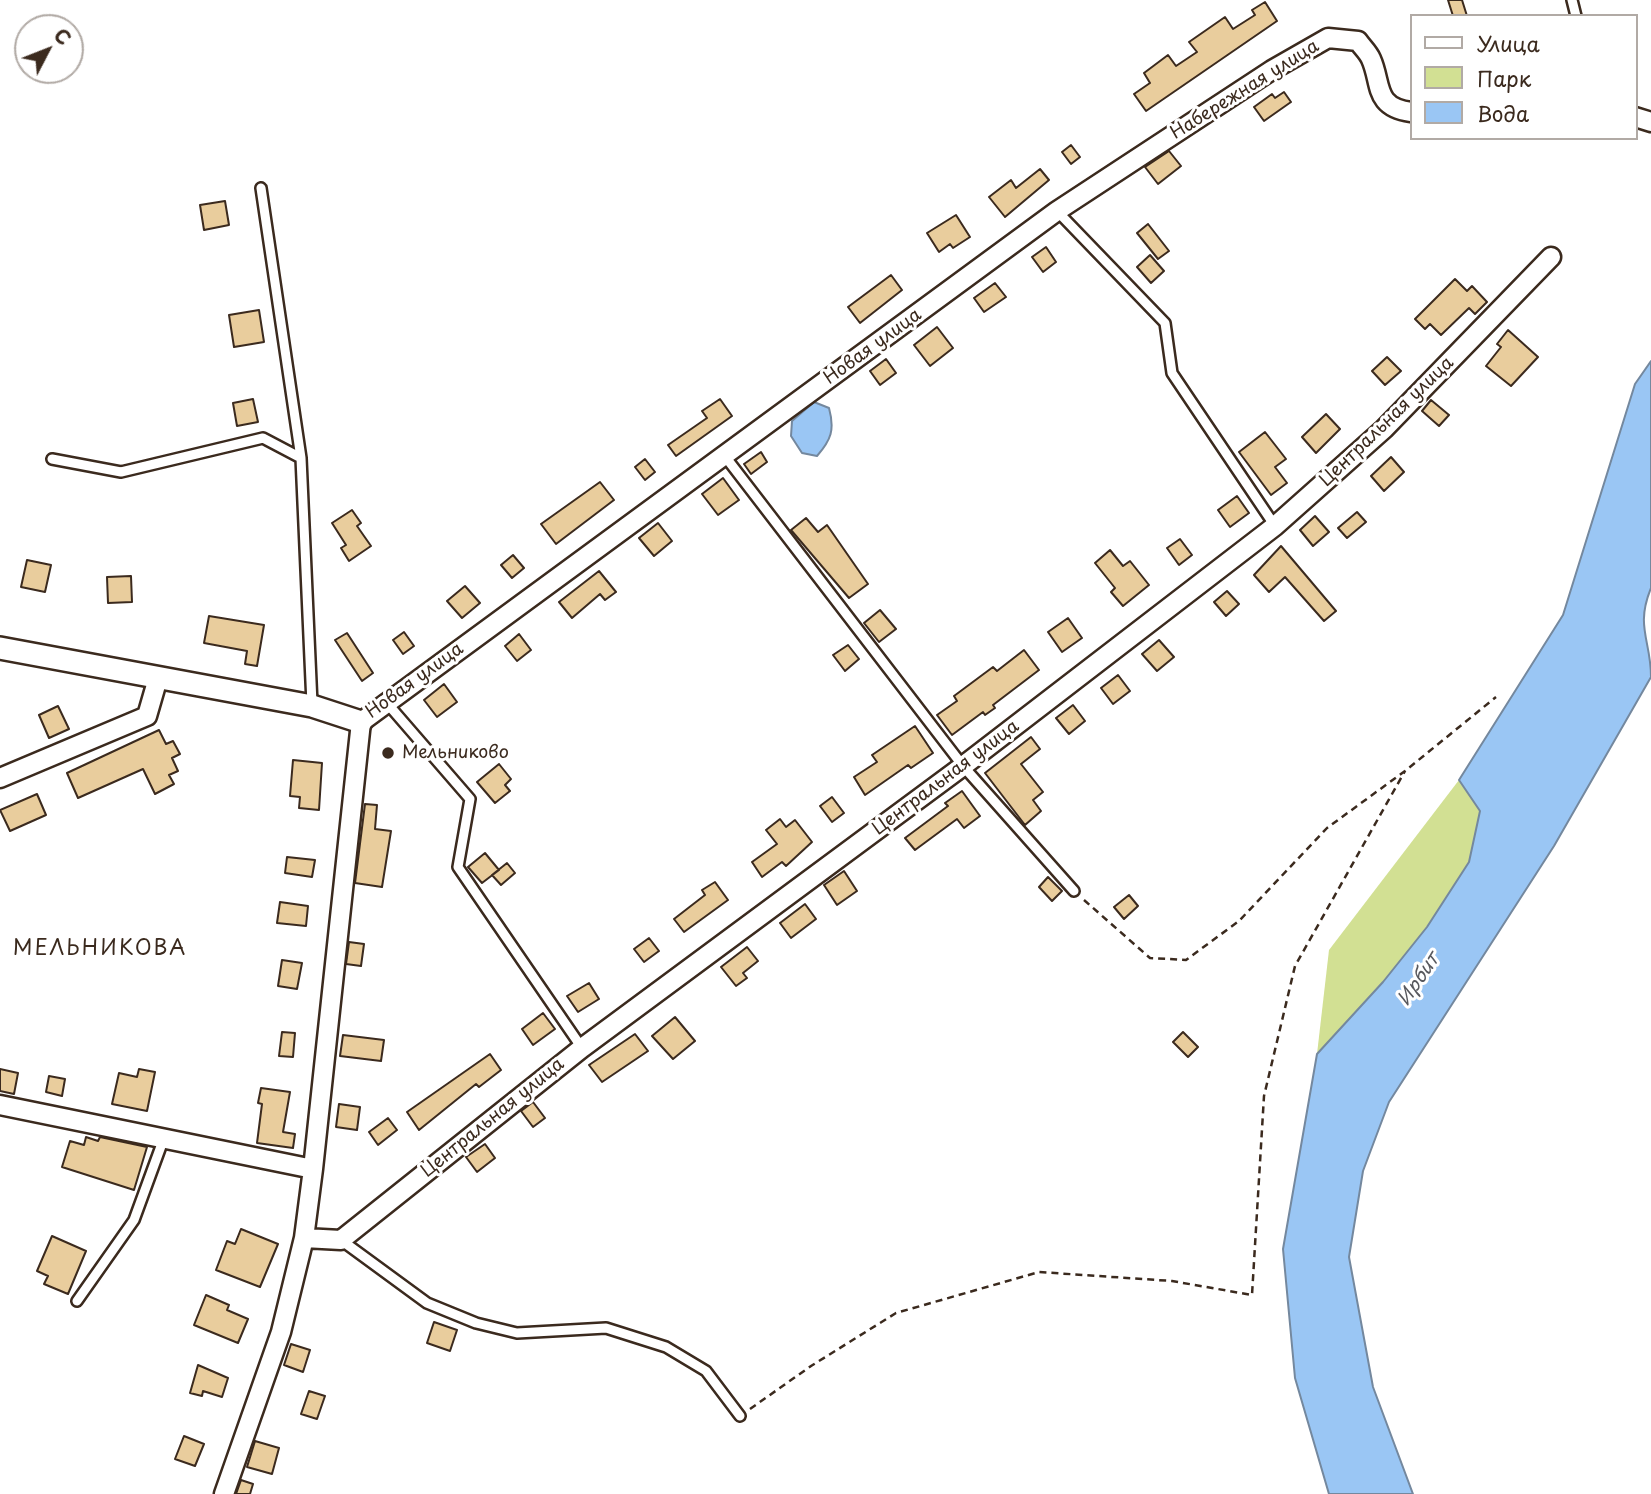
<!DOCTYPE html>
<html>
<head>
<meta charset="utf-8">
<style>
	body { margin:0 }
	#map { position:relative; width:1651px; height:1494px; overflow:hidden; background:#fff; font-family:"Playpen Sans",sans-serif }
	canvas { display:block }
	.legend { position:absolute; left:1410px; top:14px; width:228px; height:126px; box-sizing:border-box; background:#fff; border:2px solid #b1aaa5; margin:0; padding:9px 12px; list-style:none; font-size:21px; color:#3b2a1e }
	.legend li { display:flex; align-items:center; gap:14px; height:35px }
	.legend b { width:35px; border:2px solid #b1aaa5 }
	.north { position:absolute; left:14px; top:14px; width:70px; height:70px; box-sizing:border-box; background:#fff; border:2px solid #b1aaa5; border-radius:50%; rotate:48deg; font-size:19px; font-weight:700; line-height:28px; text-align:center; color:#3b2a1e }
	.north::after { content:''; display:block; margin:auto; width:24px; height:32px; background:#3b2a1e; clip-path:polygon(50% 0,100% 100%,50% 72%,0 100%) }
</style>
</head>
<body>
<div id="map">
<canvas width="1651" height="1494"></canvas>
<ul class="legend">
<li><b style="height:9px;background:#fff"></b>Улица</li>
<li><b style="height:19px;background:#d2e093"></b>Парк</li>
<li><b style="height:19px;background:#9ac6f4"></b>Вода</li>
</ul>
<div class="north">С</div>
</div>
<script>
const g = document.querySelector('canvas').getContext('2d');
g.lineJoin = 'round';
function fill(path, color) {
  g.fillStyle = color;
  g.fill(path, 'evenodd');
}
function trace(path, color, width, dash) {
  g.strokeStyle = color;
  g.lineWidth = width;
  g.lineCap = dash ? 'butt' : 'round';
  g.setLineDash(dash || []);
  g.stroke(path);
}
function write(font, color, halo, rows, align = 'center') {
  g.font = font + ' "Playpen Sans",sans-serif';
  g.lineWidth = 6;
  g.setLineDash([]);
  g.textBaseline = 'middle';
  g.strokeStyle = halo;
  g.fillStyle = color;
  for (const [text, x, y, turn = 0] of rows) {
    g.save();
    g.translate(x, y);
    g.rotate((+turn || 0) * Math.PI / 180);
    g.textAlign = isNaN(turn) ? turn : align;
    if (halo) g.strokeText(text, 0, 0);
    g.fillText(text, 0, 0);
    g.restore();
  }
}
const green = new Path2D(`
	M1459,780L1480,811L1469,862L1427,927L1383,982L1317,1054L1329,950Z`);
const water = new Path2D(`
	M1651,361V588C1635,627 1651,640 1651,677L1554,846L1389,1102L1363,1171L1349,1257L1373,1387L1413,1494H1329L1295,1378L1283,1249L1317,1054L1383,982L1427,927L1469,862L1480,811L1459,780L1563,615L1635,384Z
	M814,402L829,408C835,430 831,440 817,456L802,453L791,436L792,421Z`);
const building = new Path2D(`
	M1448,0H1462L1467,16H1453Z
	M1265,2L1277,21L1146,111L1134,94L1150,83L1144,73L1168,55L1176,66L1197,52L1189,42L1225,17L1233,29L1255,15L1252,10Z
	M1284,92L1291,102L1264,121L1254,107L1272,94L1275,98Z
	M1071,145L1080,157L1071,164L1062,152Z
	M1169,151L1181,166L1158,184L1145,167Z
	M1040,169L1049,180L1005,217L989,197L1011,180L1016,188Z
	M225,201L229,225L204,230L200,205Z
	M956,215L970,237L953,248L950,244L939,252L927,233Z
	M1148,224L1169,251L1158,259L1137,233Z
	M1046,247L1056,262L1043,272L1032,257Z
	M1150,255L1164,271L1151,283L1137,267Z
	M891,275L902,290L860,323L848,307Z
	M1455,279L1467,291L1472,286L1487,302L1475,314L1469,308L1441,335L1430,324L1425,329L1415,319Z
	M995,283L1006,297L984,312L974,298Z
	M259,310L264,342L234,347L229,315Z
	M937,327L953,348L930,366L914,345Z
	M1508,330L1538,357L1511,386L1486,366L1501,347L1497,344Z
	M1387,357L1401,371L1385,385L1372,371Z
	M886,359L896,373L880,385L870,371Z
	M253,399L258,422L237,426L233,403Z
	M720,399L732,416L676,456L668,445L707,418L702,411Z
	M1431,400L1449,415L1439,426L1422,411Z
	M1326,414L1340,429L1316,453L1302,437Z
	M1265,432L1286,459L1275,467L1287,483L1271,495L1239,452Z
	M761,452L767,462L751,474L744,464Z
	M1391,457L1404,472L1384,491L1371,476Z
	M645,459L655,472L645,480L635,467Z
	M723,478L739,500L718,515L702,494Z
	M600,482L614,500L556,544L541,524Z
	M1237,496L1249,513L1230,527L1218,510Z
	M352,510L361,523L357,526L371,546L349,561L341,548L346,545L332,523Z
	M1357,512L1366,522L1347,538L1338,528Z
	M1315,516L1329,532L1313,546L1300,530Z
	M806,518L818,532L827,525L868,584L849,598L791,530Z
	M658,523L672,541L654,556L639,538Z
	M1180,539L1192,555L1179,565L1167,548Z
	M1281,546L1336,611L1324,621L1285,577L1269,592L1254,575Z
	M1110,550L1123,566L1130,561L1149,585L1123,606L1111,592L1115,588L1095,563Z
	M513,555L524,568L512,578L501,565Z
	M27,560L51,565L45,592L21,587Z
	M599,571L616,592L605,600L600,594L572,618L559,602Z
	M131,576L132,602L108,603L107,577Z
	M465,586L480,603L462,618L447,601Z
	M1227,591L1239,604L1226,616L1214,602Z
	M880,610L896,629L879,642L864,623Z
	M209,616L264,625L257,666L245,664L247,651L204,643Z
	M1068,618L1082,638L1062,652L1048,632Z
	M404,632L414,646L403,654L393,640Z
	M347,633L373,673L362,681L335,640Z
	M519,634L531,650L517,661L505,646Z
	M1159,640L1174,657L1157,671L1142,654Z
	M848,645L859,659L845,671L833,655Z
	M1024,650L1039,670L993,705L995,708L985,715L983,712L952,735L937,715L957,701L954,696L993,667L997,671Z
	M1118,675L1130,691L1113,704L1101,688Z
	M444,684L457,702L437,717L424,700Z
	M1073,705L1085,721L1069,734L1056,718Z
	M58,706L69,729L49,738L39,715Z
	M915,726L933,753L911,768L908,765L865,795L854,777L877,762L872,755Z
	M159,730L166,744L173,741L180,754L172,758L178,771L169,775L174,784L155,794L143,769L78,798L67,773Z
	M1031,737L1040,749L1021,764L1043,792L1033,800L1041,811L1025,825L985,773Z
	M293,760L322,763L319,810L299,808L300,797L290,796Z
	M499,764L511,779L505,785L510,791L495,803L477,782Z
	M962,791L980,816L964,828L957,819L915,850L905,838L948,806L945,803Z
	M37,794L46,815L10,831L0,810Z
	M832,797L844,813L832,822L820,806Z
	M365,804L377,805L375,829L391,831L382,887L355,883Z
	M780,819L786,827L795,820L812,842L786,866L782,862L762,877L752,862L777,844L766,830Z
	M485,853L499,870L482,883L468,867Z
	M287,857L315,860L312,877L285,873Z
	M507,863L515,873L501,885L492,875Z
	M844,871L857,891L837,905L824,885Z
	M1048,877L1062,891L1052,901L1039,887Z
	M715,882L728,900L684,932L674,919L705,895L702,890Z
	M1129,895L1138,906L1124,919L1114,907Z
	M280,902L308,906L306,926L277,923Z
	M805,904L816,919L791,938L780,923Z
	M649,938L659,951L644,962L634,949Z
	M349,942L364,944L361,966L346,964Z
	M747,947L758,961L743,973L747,978L736,986L721,967Z
	M282,960L302,963L297,989L278,986Z
	M589,983L599,999L578,1012L567,996Z
	M543,1013L555,1029L533,1045L522,1029Z
	M675,1017L695,1041L673,1059L652,1036Z
	M282,1032L295,1033L293,1057L279,1056Z
	M1183,1032L1198,1047L1188,1057L1173,1042Z
	M635,1034L648,1051L602,1082L589,1065Z
	M343,1035L384,1040L381,1061L340,1056Z
	M490,1054L501,1070L479,1087L476,1084L419,1130L407,1112Z
	M0,1069L18,1073L14,1094L0,1091Z
	M139,1069L155,1072L147,1111L112,1104L119,1073L137,1077Z
	M49,1076L65,1079L62,1096L46,1092Z
	M261,1088L290,1092L283,1132L295,1134L293,1148L257,1143L262,1104L258,1103Z
	M533,1102L545,1118L533,1127L521,1111Z
	M339,1104L360,1107L357,1130L336,1127Z
	M388,1118L397,1130L378,1145L369,1132Z
	M86,1137L98,1141L100,1137L147,1147L134,1190L62,1167L70,1141L84,1145Z
	M485,1144L495,1158L477,1172L466,1157Z
	M241,1229L278,1244L260,1287L216,1270L227,1241L235,1244Z
	M52,1236L86,1251L68,1294L44,1284L48,1276L37,1271Z
	M206,1295L229,1305L227,1310L248,1319L238,1343L194,1325Z
	M434,1322L457,1330L450,1351L427,1343Z
	M291,1344L310,1350L303,1372L284,1365Z
	M198,1365L228,1378L222,1397L203,1391L202,1396L190,1393Z
	M309,1391L325,1396L317,1419L301,1414Z
	M184,1436L204,1444L195,1466L175,1459Z
	M255,1441L279,1448L272,1474L247,1467Z
	M241,1480L253,1484L250,1494H236Z`);
const path = new Path2D(`
	M1084,900L1150,958L1186,960L1239,921L1327,828L1405,771L1496,697
	M750,1409L811,1366L896,1313L1039,1272L1172,1281L1252,1295L1264,1096L1295,966L1405,771`);
const service = new Path2D(`
	M1572,0L1576,16
	M261,188L301,458L312,704
	M1057,211L1165,323L1172,373L1275,526
	M724,455L963,766L1074,891
	M52,459L121,472L263,438L301,458
	M386,702L470,799L458,867L582,1048
	M341,1240L427,1303L476,1323L517,1333L606,1328L666,1347L706,1371L740,1416
	M77,1301L134,1220L164,1138`);
const minor = new Path2D(`
	M1635,117L1651,122
	M0,778L147,716L158,678
	M0,1105L313,1169L361,722L1057,211L1272,70L1328,38L1358,41C1362,47 1368,52 1371,59C1382,83 1373,107 1411,112
	M304,1238L341,1240L582,1048L963,766L1275,526L1384,429L1551,257
	M224,1494L281,1332L304,1238L313,1169`);
const tertiary = new Path2D(`
	M0,648L312,706L361,722`);
const markers = [
	[388,753,7,"#3b2a1e"]
];
const streetNames = [
	["Набережная улица",1245,90,-32],
	["Новая улица",873,347,-36],
	["Центральная улица",1387,422,-44],
	["Новая улица",415,681,-36],
	["Центральная улица",946,778,-37],
	["Центральная улица",493,1118,-39]
];
const poiNames = [
	["Мельниково",402,753]
];
const waterNames = [
	["Ирбит",1419,980,-56]
];
const quarterNames = [
	["МЕЛЬНИКОВА",100,949]
];
fill(green, '#d2e093');
fill(water, '#9ac6f4');
trace(water, '#74889e', 2);
fill(building, '#e9cd9d');
trace(building, '#3b2a1e', 2);
trace(service, '#3b2a1e', 14);
trace(minor, '#3b2a1e', 23);
trace(tertiary, '#3b2a1e', 26);
trace(path, '#3b2a1e', 2.5, [7, 5]);
trace(service, '#fff', 9);
trace(minor, '#fff', 18);
trace(tertiary, '#fff', 21);
for (const [x, y, r, color] of markers) {
  const dot = new Path2D();
  dot.arc(x, y, r, 0, 2 * Math.PI);
  g.fillStyle = color;
  g.fill(dot);
  trace(dot, '#fff', 2.5);
}
write('18px', '#3b2a1e', '#fff', streetNames);
write('18px', '#3b2a1e', '#fff', poiNames, 'left');
write('italic 19px', '#58595e', '#fff', waterNames);
g.letterSpacing = '2px';
write('21px', '#3b2a1e', '#fff', quarterNames);
g.letterSpacing = '0px';
</script>
</body>
</html>
